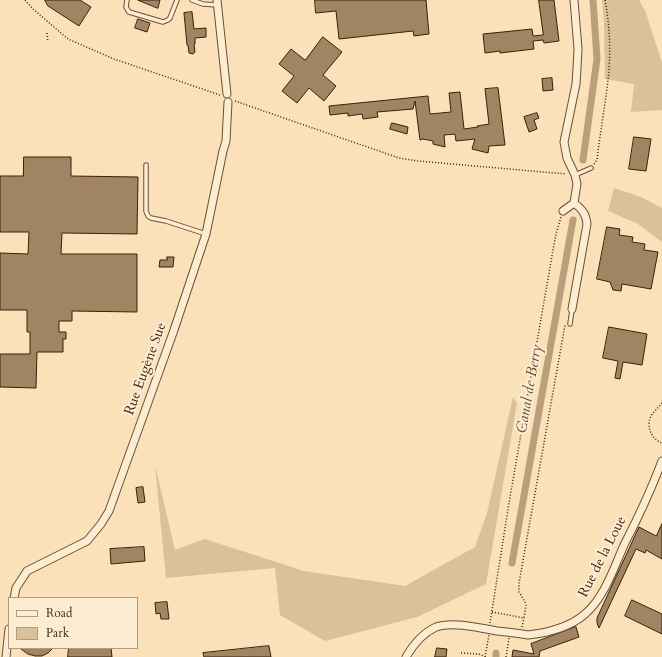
<!DOCTYPE html>
<html>
<head>
<meta charset="utf-8">
<style>
	body { margin:0 }
	#map { position:relative; width:662px; height:657px; overflow:hidden; background:#fae1b9; font-family:Cardo,serif }
	canvas { display:block }
	.legend { position:absolute; left:8px; top:597px; width:130px; height:52px; box-sizing:border-box; background:#fcecd2; border:1px solid #b09a81; margin:0; padding:5px 7px; list-style:none; font-size:12px; color:#3e1f07 }
	.legend li { display:flex; align-items:center; gap:8px; height:20px }
	.legend b { width:20px; border:1px solid #b09a81 }
</style>
</head>
<body>
<div id="map">
<canvas width="662" height="657"></canvas>
<ul class="legend">
<li><b style="height:5px;background:#fcecd2"></b>Road</li>
<li><b style="height:11px;background:#dac09b"></b>Park</li>
</ul>
</div>
<script>
const g = document.querySelector('canvas').getContext('2d');
g.lineJoin = 'round';
function fill(path, color) {
  g.fillStyle = color;
  g.fill(path, 'evenodd');
}
function trace(path, color, width, dash) {
  g.strokeStyle = color;
  g.lineWidth = width;
  g.lineCap = dash ? 'butt' : 'round';
  g.setLineDash(dash || []);
  g.stroke(path);
}
function write(font, color, halo, rows, align = 'center') {
  g.font = font + ' Cardo,serif';
  g.lineWidth = 4;
  g.setLineDash([]);
  g.textBaseline = 'middle';
  g.strokeStyle = halo;
  g.fillStyle = color;
  for (const [text, x, y, turn = 0] of rows) {
    g.save();
    g.translate(x, y);
    g.rotate((+turn || 0) * Math.PI / 180);
    g.textAlign = isNaN(turn) ? turn : align;
    if (halo) g.strokeText(text, 0, 0);
    g.fillText(text, 0, 0);
    g.restore();
  }
}
const green = new Path2D(`
	M602,0H639L646,13L662,63V110L631,112L634,84L605,79L604,22Z
	M614,188L641,197L662,208V242L638,224L608,211Z
	M513,397L517,403L486,584L417,617L325,641L280,615L275,568L166,578L155,465L175,550L205,539L304,571L405,586L475,547L487,513Z`);
const canal = new Path2D(`
	M583,160L597,59L593,0
	M512,563L573,220
	M496,657V653`);
const building = new Path2D(`
	M45,0H80L91,7L79,26L48,6Z
	M138,0H160L158,8Z
	M315,0H426L429,34L414,36L413,31L339,39L336,11L316,13Z
	M539,0H554L559,41L544,43L543,40L533,41L534,49L500,53V51L485,53L483,34L532,29L533,36L543,35Z
	M192,12L194,29L206,28V37L195,38V44H194L195,52L193,54L189,53L188,45H187L184,13Z
	M138,19L150,23L147,32L135,28Z
	M323,37L342,52L323,75L336,86L324,101L309,88L297,103L282,91L294,76L279,64L291,49L305,60Z
	M552,78L553,90L543,91L542,79Z
	M498,88L505,145L489,146L488,153L472,149L475,139L456,141L455,134L444,135L445,147L433,144V141L423,139L420,140L415,101L413,109L377,112L378,117L363,119L362,114L348,116V113L330,115L329,106L428,96L430,114L451,112L449,93L460,92L464,129L478,127L477,126L489,124L485,89Z
	M537,113L539,118L534,120L537,129L529,132L524,117Z
	M392,123L408,127L407,134L390,129Z
	M634,137L651,139L646,171L629,169Z
	M24,157H71V176L138,177L137,234L62,233L61,254H137V312L72,311V321H59V332H66V339H63V352H37L36,388L0,387V354H30V332H27V310H0V253L28,254L29,232H0V176H23Z
	M607,227L620,229L619,235L633,237L632,242L645,244L644,250L658,252L651,289L622,284L621,291L613,290L610,282L597,279Z
	M167,257H174L173,267H159L160,260H167Z
	M609,327L647,334L642,365L623,362L620,379L615,378L618,361L603,358Z
	M143,487L145,502L138,503L136,488Z
	M662,524V559L646,550L645,553L636,549L599,628L597,623V618L639,527L656,536Z
	M144,547L145,561L111,564L110,549Z
	M632,600L662,614V634L625,616Z
	M167,602L169,619H161L160,613L156,614L155,603Z
	M576,627L579,637L540,651L539,657H512L513,650L534,654L531,644Z
	M269,646L271,657H204L203,653Z
	M20,648H53L48,653L42,656H35L28,654Z
	M69,648H111L112,657H68Z
	M437,648L447,649L446,657H435Z`);
const path = new Path2D(`
	M25,0L33,9L68,39L114,59L220,95
	M47,33L48,42
	M235,101L399,158L418,161L566,174
	M594,164L597,160C600,133 605,107 608,80C611,54 610,26 605,0
	M662,403C659,407 654,411 651,416C646,426 651,439 662,443
	M492,612L524,618L526,605L525,602L519,592V583L565,325
	M490,623L509,503L553,250L556,234L561,217
	M522,627L524,618
	M461,653L479,654L486,657
	M485,657L489,635
	M506,657L509,638`);
const lane = new Path2D(`
	M127,0L126,7L129,12L163,22L168,20L170,18L177,0
	M192,0L203,4L218,5
	M146,165V211L148,216L151,218L166,221L206,234
	M575,175L591,168
	M570,324L572,310`);
const street = new Path2D(`
	M217,0L227,94
	M563,211L574,203L577,184L575,175L567,158L564,142L576,84L577,68L578,49L574,0
	M572,309L587,224C586,214 582,209 574,203
	M14,598L16,588L27,571L87,541L101,524L109,511L174,330L206,234L223,151L226,141L228,102
	M6,657L9,629
	M406,657C413,645 423,633 436,627C452,621 481,628 497,631C507,632 517,633 528,635C546,633 570,627 585,614C604,598 614,568 624,545C638,518 651,490 662,461`);
const streetNames = [
	["Rue Eugène Sue",146,369,-70],
	["Rue de la Loue",603,557,-63]
];
const waterNames = [
	["Canal de Berry",530,389,-80]
];
fill(green, '#dac09b');
trace(canal, '#ba9f7c', 7);
fill(building, '#a08464');
trace(building, '#3e1f07', 1);
trace(lane, '#6d5034', 5.5);
trace(street, '#6d5034', 9);
trace(path, '#3e1f07', 1.5, [1, 2]);
trace(lane, '#fcecd2', 3.5);
trace(street, '#fcecd2', 7);
write('14px', '#3e1f07', '#fcecd2', streetNames);
write('italic 15px', '#694c30', '#fcecd2', waterNames);
</script>
</body>
</html>
